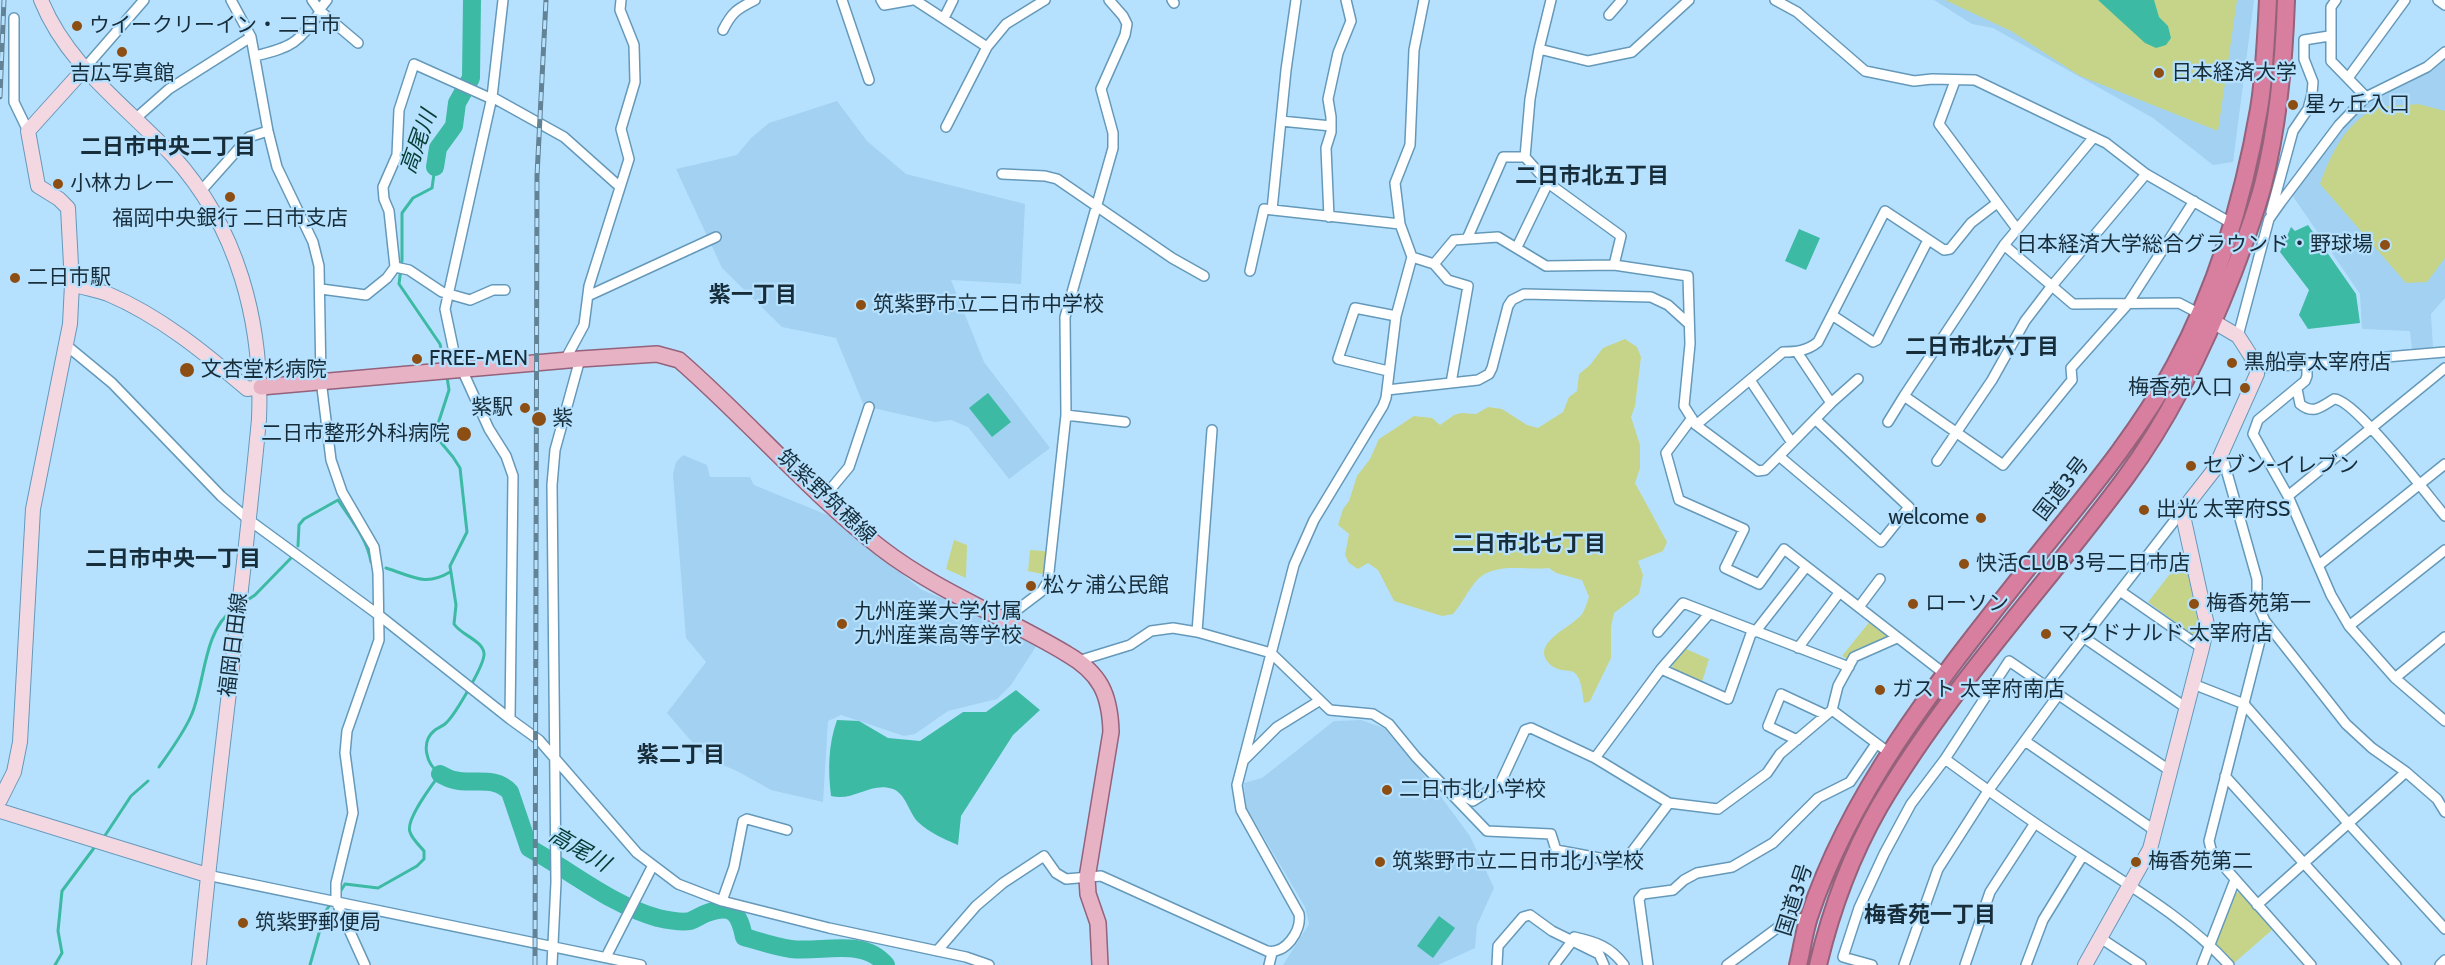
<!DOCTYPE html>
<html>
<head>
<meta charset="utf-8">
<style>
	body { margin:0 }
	canvas { display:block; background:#b6e1fe }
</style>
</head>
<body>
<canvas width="2445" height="965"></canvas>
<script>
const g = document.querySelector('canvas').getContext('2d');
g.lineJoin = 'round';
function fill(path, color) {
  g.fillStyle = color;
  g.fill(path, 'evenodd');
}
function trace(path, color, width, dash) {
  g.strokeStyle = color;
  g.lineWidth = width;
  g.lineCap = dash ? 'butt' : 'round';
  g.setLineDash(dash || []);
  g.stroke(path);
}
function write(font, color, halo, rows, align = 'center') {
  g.font = font + ' Cabin,"Noto Sans JP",sans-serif';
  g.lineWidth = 4.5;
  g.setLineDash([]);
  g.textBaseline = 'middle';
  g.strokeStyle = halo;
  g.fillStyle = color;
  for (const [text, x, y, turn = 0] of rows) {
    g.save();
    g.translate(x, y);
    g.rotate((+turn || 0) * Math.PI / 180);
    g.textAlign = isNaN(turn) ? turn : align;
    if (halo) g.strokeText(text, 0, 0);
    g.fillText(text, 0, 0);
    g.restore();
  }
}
const built = new Path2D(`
	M1934,0H2254L2233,162L2213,165L2153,118L1993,28L1972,24Z
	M2445,60V298L2431,314L2433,348L2412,349L2410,331L2362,329L2360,294L2292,195L2339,130L2365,105L2430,72Z
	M837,101L867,141L906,174L1025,204L1021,284L951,280L984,362L1050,448L1009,479L968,427L951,420L935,422L864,406L836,338L782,327L722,268L676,169L737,155L751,138L769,123Z
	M683,455L707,465L710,477H750L754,485L837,519L858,539L922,590L973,611L1037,645L1011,685L997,699L948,711L915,734L904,736L841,715L828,721L823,802L771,790L739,772L705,757L667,713L706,662L686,638L673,474L676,462Z
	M1361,720L1384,728L1433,786L1470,836L1494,888L1477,925L1475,948L1438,965H1283L1309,924L1305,907L1246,807L1244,783L1262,778L1334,721Z`);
const green = new Path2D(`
	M1945,0H2237L2218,131L2080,76L2011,31Z
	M2418,104L2445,111V258L2427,282L2406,283L2320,184C2330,156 2345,123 2375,109C2387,104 2405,106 2418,104Z
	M1625,339L1637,347L1641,357L1635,406L1631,417L1640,445V468L1635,483L1667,542L1663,551L1638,561L1643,575L1639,594L1614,613L1611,627V658L1590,701L1584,703C1582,693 1582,673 1570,671C1564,670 1557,670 1552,666C1526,644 1572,628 1582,614C1585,610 1587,602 1589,597L1582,580L1556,573L1549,568C1525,571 1496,561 1477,580C1468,590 1462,604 1453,614L1442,616L1394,601L1378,570L1368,563L1358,569L1349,563L1345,555L1349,534L1338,525L1343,509L1349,501L1357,476L1370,459L1379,439L1414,416L1432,418L1440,425L1454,415L1461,413L1476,414L1488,407L1502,409L1527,425L1538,428L1563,412L1569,397L1577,391L1579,374L1590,365L1603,348Z
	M954,540L967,545L966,578L946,569Z
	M1030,550L1044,551L1047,554L1046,569L1042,574L1028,571Z
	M2184,556L2200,633L2195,637L2148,602Z
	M1871,620L1888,634L1884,640L1859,648L1847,659L1842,656Z
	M1686,649L1709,659L1702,682L1672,669L1673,662Z
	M2242,892L2272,930L2233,964L2215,946L2236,893Z`);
const water = new Path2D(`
	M2098,0H2154L2159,17L2168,26L2171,38L2166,45L2156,48L2145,43Z
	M2308,225L2356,294L2360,323L2308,329L2299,315L2309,290L2280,252L2291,227L2295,231Z
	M1799,229L1820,238L1806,270L1785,261Z
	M988,393L1011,422L992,437L969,408Z
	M1016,690L1040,710L1013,735L961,816L958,845C944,839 930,833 918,822C909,813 906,794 893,789C871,781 853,802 831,796C828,770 828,745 837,720L859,721L888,738L920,741L963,712H986Z
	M1439,916L1455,928L1433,958L1417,946Z`);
const stream = new Path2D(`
	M435,167L432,188L413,198L402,213V260L399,284L440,344L445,367
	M298,546L299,525L304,519L338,500C351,520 367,538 371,562
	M386,568C412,576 425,587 450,572
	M246,601L255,595L291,558
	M159,767C171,750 183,734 191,716C205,685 203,630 233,610
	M104,837L131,796L148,781
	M340,892L345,884L378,888L417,866L424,859V851C420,846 412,839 410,832C405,820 432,785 440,774C426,764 420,742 435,730C439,727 444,726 447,722C455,714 486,663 484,653C482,640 461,635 454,624L456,605L450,566L467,532L460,468L453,457L438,439L436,430L449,390L447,377
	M55,965L62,953L58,931L62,891L94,848
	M310,965L325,912L332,902`);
const river = new Path2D(`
	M435,167L438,148L454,126L457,103L471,78L472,0
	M440,774C444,776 449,779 454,780C473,785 495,775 510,792L529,848C571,871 611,905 658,918C667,920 681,923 690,921C696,919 701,915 707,913C733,904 739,913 744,937C759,941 775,947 791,949C821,953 863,937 886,965`);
const street = new Path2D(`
	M231,0L251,37L268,131L277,167L313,242L319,266L321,380L331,460L342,492L374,547L378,573L379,640L347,731L345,753L353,813L336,883V901L365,965
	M312,0L319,10L358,43
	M503,0L492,97L445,309L454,352L489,429L506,456L513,476L510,719
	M842,0L869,80
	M881,0L884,5L912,0
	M915,0L987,47
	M1172,0L1174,3
	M1551,0L1539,49L1530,99L1525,157L1548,183L1621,236L1614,265
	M1775,0L1797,12L1865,71L1914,81L1932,79L1975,80L2106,143L2146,174L2231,223
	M2336,0L2331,7V61L2366,97
	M2438,0L2445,5
	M319,10L327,0
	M1609,15L1622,0
	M14,18V102L28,131
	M944,18L953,0
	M723,30C732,12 737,9 755,0
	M1539,49L1588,61L1632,52L1689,0
	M255,56C293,47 298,43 320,12
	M84,69L144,0
	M2348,78L2405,0
	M1955,81L1939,124L2017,229
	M492,97L564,137L620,187
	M135,119L169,89L251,37
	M1281,121L1331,126
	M946,127L987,47L1006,24L1045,0
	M2094,137L2004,245L1904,396L2003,465L2072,380L2071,368L2127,305L2194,201
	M1002,174L1045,176L1057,179L1172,258L1204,276
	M200,192L249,137L268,131
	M1272,210L1286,70L1296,0
	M2271,212L2293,131L2308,109L2312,94L2313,82L2304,59V40L2329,36
	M1329,217L1326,148L1331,132V117L1328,99L1338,53L1351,21L1346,0
	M1467,239L1503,157H1525
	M2004,245L2073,304L2179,303L2200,314
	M1517,247L1548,183
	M1412,257L1434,264L1454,240L1498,237L1546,266L1614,265L1688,276L1690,344L1684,406L1696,425L1758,471L1765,470L1779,456L1881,542L1909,507L1815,419
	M1434,264L1448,280L1468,286L1451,383
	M395,267L409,270L442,292L470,300L493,290H505
	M1250,271L1264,209L1400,224
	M321,289L366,295L387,278L395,267L389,211L384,199L383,187L397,155L399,110L414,64L492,99
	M590,295L716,237
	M1832,315L1873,342L1877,340L1928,240
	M2238,336L2269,219L2281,202L2339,125L2366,97L2427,67L2445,52
	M66,345L112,383L221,496L249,520L380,616L510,719L539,740L637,853L678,884L722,901L829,928L966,957L989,965
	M1797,352L1831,403
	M565,360L584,325L589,286L629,159L621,129L635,82L634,45L620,10L621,0
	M2307,363V376L2305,381L2258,420L2253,434L2288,496L2331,595L2349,626L2395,678L2445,721
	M2257,368L2445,352
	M1388,371L1338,359L1355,308L1396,316
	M1750,380L1792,443
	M2297,389L2300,404C2313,415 2321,407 2334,399C2354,398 2428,496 2445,516
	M1387,390L1478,380L1489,374L1492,368L1508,306L1512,300L1524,294L1651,297L1668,305L1689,324
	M1066,415L1125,422
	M1692,418L1666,453L1679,500L1744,529L1725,568L1759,584L1784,549L1946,675
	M1888,422L1904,396
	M1696,425L1783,352C1796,352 1807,351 1818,342L1885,211L1944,250L1950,249L1971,223L1997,203
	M2222,455L2257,579V603L2265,621L2346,724L2372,748L2406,772L2437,799L2445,812
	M1779,456L1831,403L1858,379
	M1937,461L1992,380L2025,321L2051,287L2146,174
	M2288,496L2445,368
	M824,497L849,467L869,407
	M2319,565L2445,464
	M2120,591L2202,648
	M1859,607L1880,579
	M2265,621L2209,841L2212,853L2311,965
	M1008,622L1017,610L1042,591L1048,581L1066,415L1065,317L1113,148V133L1101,89L1125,35L1127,24L1123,16L1109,0
	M2349,626L2445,550
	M1197,632L1212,430
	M1658,632L1683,603L1849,667
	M1755,632L1806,567
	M2083,637L2185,707
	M1798,648L1839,593
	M1078,661L1130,645L1151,631L1173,628L1197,632L1271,653L1330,710L1373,714L1389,724L1416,757L1487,831L1551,834L1556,850L1621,862L1625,861L1669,803
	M1661,669L1728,699L1752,631
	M2395,678L2445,637
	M2193,684L2244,704L2348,823L2445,929
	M2046,686L2182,511
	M1797,740L1768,726L1781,694L1826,715
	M2025,741L2154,830
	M1892,755L1832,710L1838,686L1854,657L1897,638
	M1595,758L1661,669L1709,614
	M1945,759C1990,792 2036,825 2083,855C2133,888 2189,921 2229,965
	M1244,760L1277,727L1319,701
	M2225,776L2396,965
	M1455,791L1473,801L1500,784L1525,730L1531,728L1595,758L1669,803L1718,809L1767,773L1780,754L1832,710
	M207,875L641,965
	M722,901L734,867L743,821L747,819L787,830
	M2257,905L2406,772
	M1574,937C1596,942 1610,946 1624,965
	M2099,937L2141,965
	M937,951L976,906L1003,883L1044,856L1056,873L1066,879L1101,876L1267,951C1285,955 1302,931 1299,914L1241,810L1237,785L1294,565L1314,520L1383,406L1386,398L1396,316L1412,257L1400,224L1395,183L1410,145L1414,50L1424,0
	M606,957L652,867
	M552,965L556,882L552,485L555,450L580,359
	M1269,965L1272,953
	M1497,965L1498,946L1523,917L1530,915L1552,931L1599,954L1604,965
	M1554,965L1573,940
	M1648,965L1639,899L1643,894L1673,890L1684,880L1697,873L1732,867L1773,843L1818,798L1850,782L1876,744
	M1727,965L1788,920L1809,918
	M1872,965L1843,957L1859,908L1884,854L1911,804L1945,759L2009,661L2169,770
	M1904,965L1938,869L1988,791L2059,694
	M1965,965L1990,892L2035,823
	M2026,965L2043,920L2083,855
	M2202,965L2235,880
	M2440,965L2445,960`);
const secondary = new Path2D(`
	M41,0C67,65 125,105 172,155C238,227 263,323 259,419C242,602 216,783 199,965
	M72,284C84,288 97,290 108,294C160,316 205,353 247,389L261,387
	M0,800L14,772L20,742L33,509L70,324L72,284L68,208L59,199L38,186L28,131L84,69
	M0,811L207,875
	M2085,965L2150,849L2202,648L2207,625L2182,511L2214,470L2257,374L2256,364L2238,336L2204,316`);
const primary = new Path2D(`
	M261,387L580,359L657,354L679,360C748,420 809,492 881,548C938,592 1006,617 1067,654C1100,673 1110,694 1111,732L1087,878L1088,894L1098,923L1100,965`);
const highway = new Path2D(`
	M1798,965C1802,949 1804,932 1809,917C1854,781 1950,667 2037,556C2086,495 2138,434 2175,365C2217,287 2244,196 2259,109C2265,73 2266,36 2268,0
	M1818,965C1831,910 1851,856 1879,807C1949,688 2045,587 2126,477C2172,415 2205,345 2233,273C2244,244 2255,215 2263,185C2278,125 2284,62 2286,0`);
const rail = new Path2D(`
	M0,97L4,0
	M535,965L537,176L546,0`);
const markers = [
	[77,26,6,"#8d4e14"],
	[122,52,6,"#8d4e14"],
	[2159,73,6,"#8d4e14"],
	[2293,105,6,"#8d4e14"],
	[58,184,6,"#8d4e14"],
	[230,197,6,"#8d4e14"],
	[2385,245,6,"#8d4e14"],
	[15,278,6,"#8d4e14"],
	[861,305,6,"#8d4e14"],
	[417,359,6,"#8d4e14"],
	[2232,363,6,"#8d4e14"],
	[187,370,8,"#8d4e14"],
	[2245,388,6,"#8d4e14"],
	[525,408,6,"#8d4e14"],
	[539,419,8,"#8d4e14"],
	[464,434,8,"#8d4e14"],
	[2191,466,6,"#8d4e14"],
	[2144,510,6,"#8d4e14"],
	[1981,518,6,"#8d4e14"],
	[1964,564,6,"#8d4e14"],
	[1031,586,6,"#8d4e14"],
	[1913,604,6,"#8d4e14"],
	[2194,604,6,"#8d4e14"],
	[842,624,6,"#8d4e14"],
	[2046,634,6,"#8d4e14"],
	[1880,690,6,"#8d4e14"],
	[1387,790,6,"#8d4e14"],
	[1380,862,6,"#8d4e14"],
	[2136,862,6,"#8d4e14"],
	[243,923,6,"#8d4e14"]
];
const poiNames = [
	["ウイークリーイン・二日市",89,26],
	["日本経済大学",2171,73],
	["吉広写真館",122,74,"center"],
	["星ヶ丘入口",2305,105],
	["小林カレー",70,184],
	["福岡中央銀行 二日市支店",230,219,"center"],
	["日本経済大学総合グラウンド・野球場",2373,245,"right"],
	["二日市駅",27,278],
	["筑紫野市立二日市中学校",873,305],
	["FREE-MEN",429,359],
	["黒船亭太宰府店",2244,363],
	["文杏堂杉病院",201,370],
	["梅香苑入口",2233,388,"right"],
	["紫駅",513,408,"right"],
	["紫",552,419],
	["二日市整形外科病院",450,434,"right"],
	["セブン-イレブン",2203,466],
	["出光 太宰府SS",2156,510],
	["welcome",1969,518,"right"],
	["快活CLUB 3号二日市店",1976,564],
	["松ヶ浦公民館",1043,586],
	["ローソン",1925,604],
	["梅香苑第一",2206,604],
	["九州産業大学付属",854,612],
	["九州産業高等学校",854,636],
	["マクドナルド 太宰府店",2058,634],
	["ガスト 太宰府南店",1892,690],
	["二日市北小学校",1399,790],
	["筑紫野市立二日市北小学校",1392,862],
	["梅香苑第二",2148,862],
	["筑紫野郵便局",255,923]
];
const streetNames = [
	["国道3号",2062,489,-52],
	["筑紫野筑穂線",826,497,43],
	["福岡日田線",234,645,-83],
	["国道3号",1795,900,-72]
];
const waterNames = [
	["高尾川",419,142,-70],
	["高尾川",579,850,30]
];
const neighbourhoodNames = [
	["二日市中央二丁目",168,148],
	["二日市北五丁目",1592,177],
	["紫一丁目",753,296],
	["二日市北六丁目",1982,348],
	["二日市北七丁目",1529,545],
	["二日市中央一丁目",173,560],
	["紫二丁目",681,756],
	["梅香苑一丁目",1930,916]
];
fill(built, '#a2d1f1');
fill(green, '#c5d488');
fill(water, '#3dbaa3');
trace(stream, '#3dbaa3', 3);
trace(river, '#3dbaa3', 18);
trace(street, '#6599ba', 12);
trace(secondary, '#6599ba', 16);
trace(primary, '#94627b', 18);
trace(highway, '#94627b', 20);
trace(street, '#fff', 9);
trace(secondary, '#f3d8e2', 14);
trace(primary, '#e8b2c5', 15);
trace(highway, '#d87e9e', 16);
trace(rail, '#628296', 5);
trace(rail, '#b6e1fe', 3, [9]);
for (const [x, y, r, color] of markers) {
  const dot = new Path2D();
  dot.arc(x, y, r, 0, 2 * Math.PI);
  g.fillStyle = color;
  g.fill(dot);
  trace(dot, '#b6e1fe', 2);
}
write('21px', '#172d3a', '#b6e1fe', poiNames, 'left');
write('21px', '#172d3a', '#b6e1fe', streetNames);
write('italic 22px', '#043d34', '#b6e1fe', waterNames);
write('bold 22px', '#172d3a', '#b6e1fe', neighbourhoodNames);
</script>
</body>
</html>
